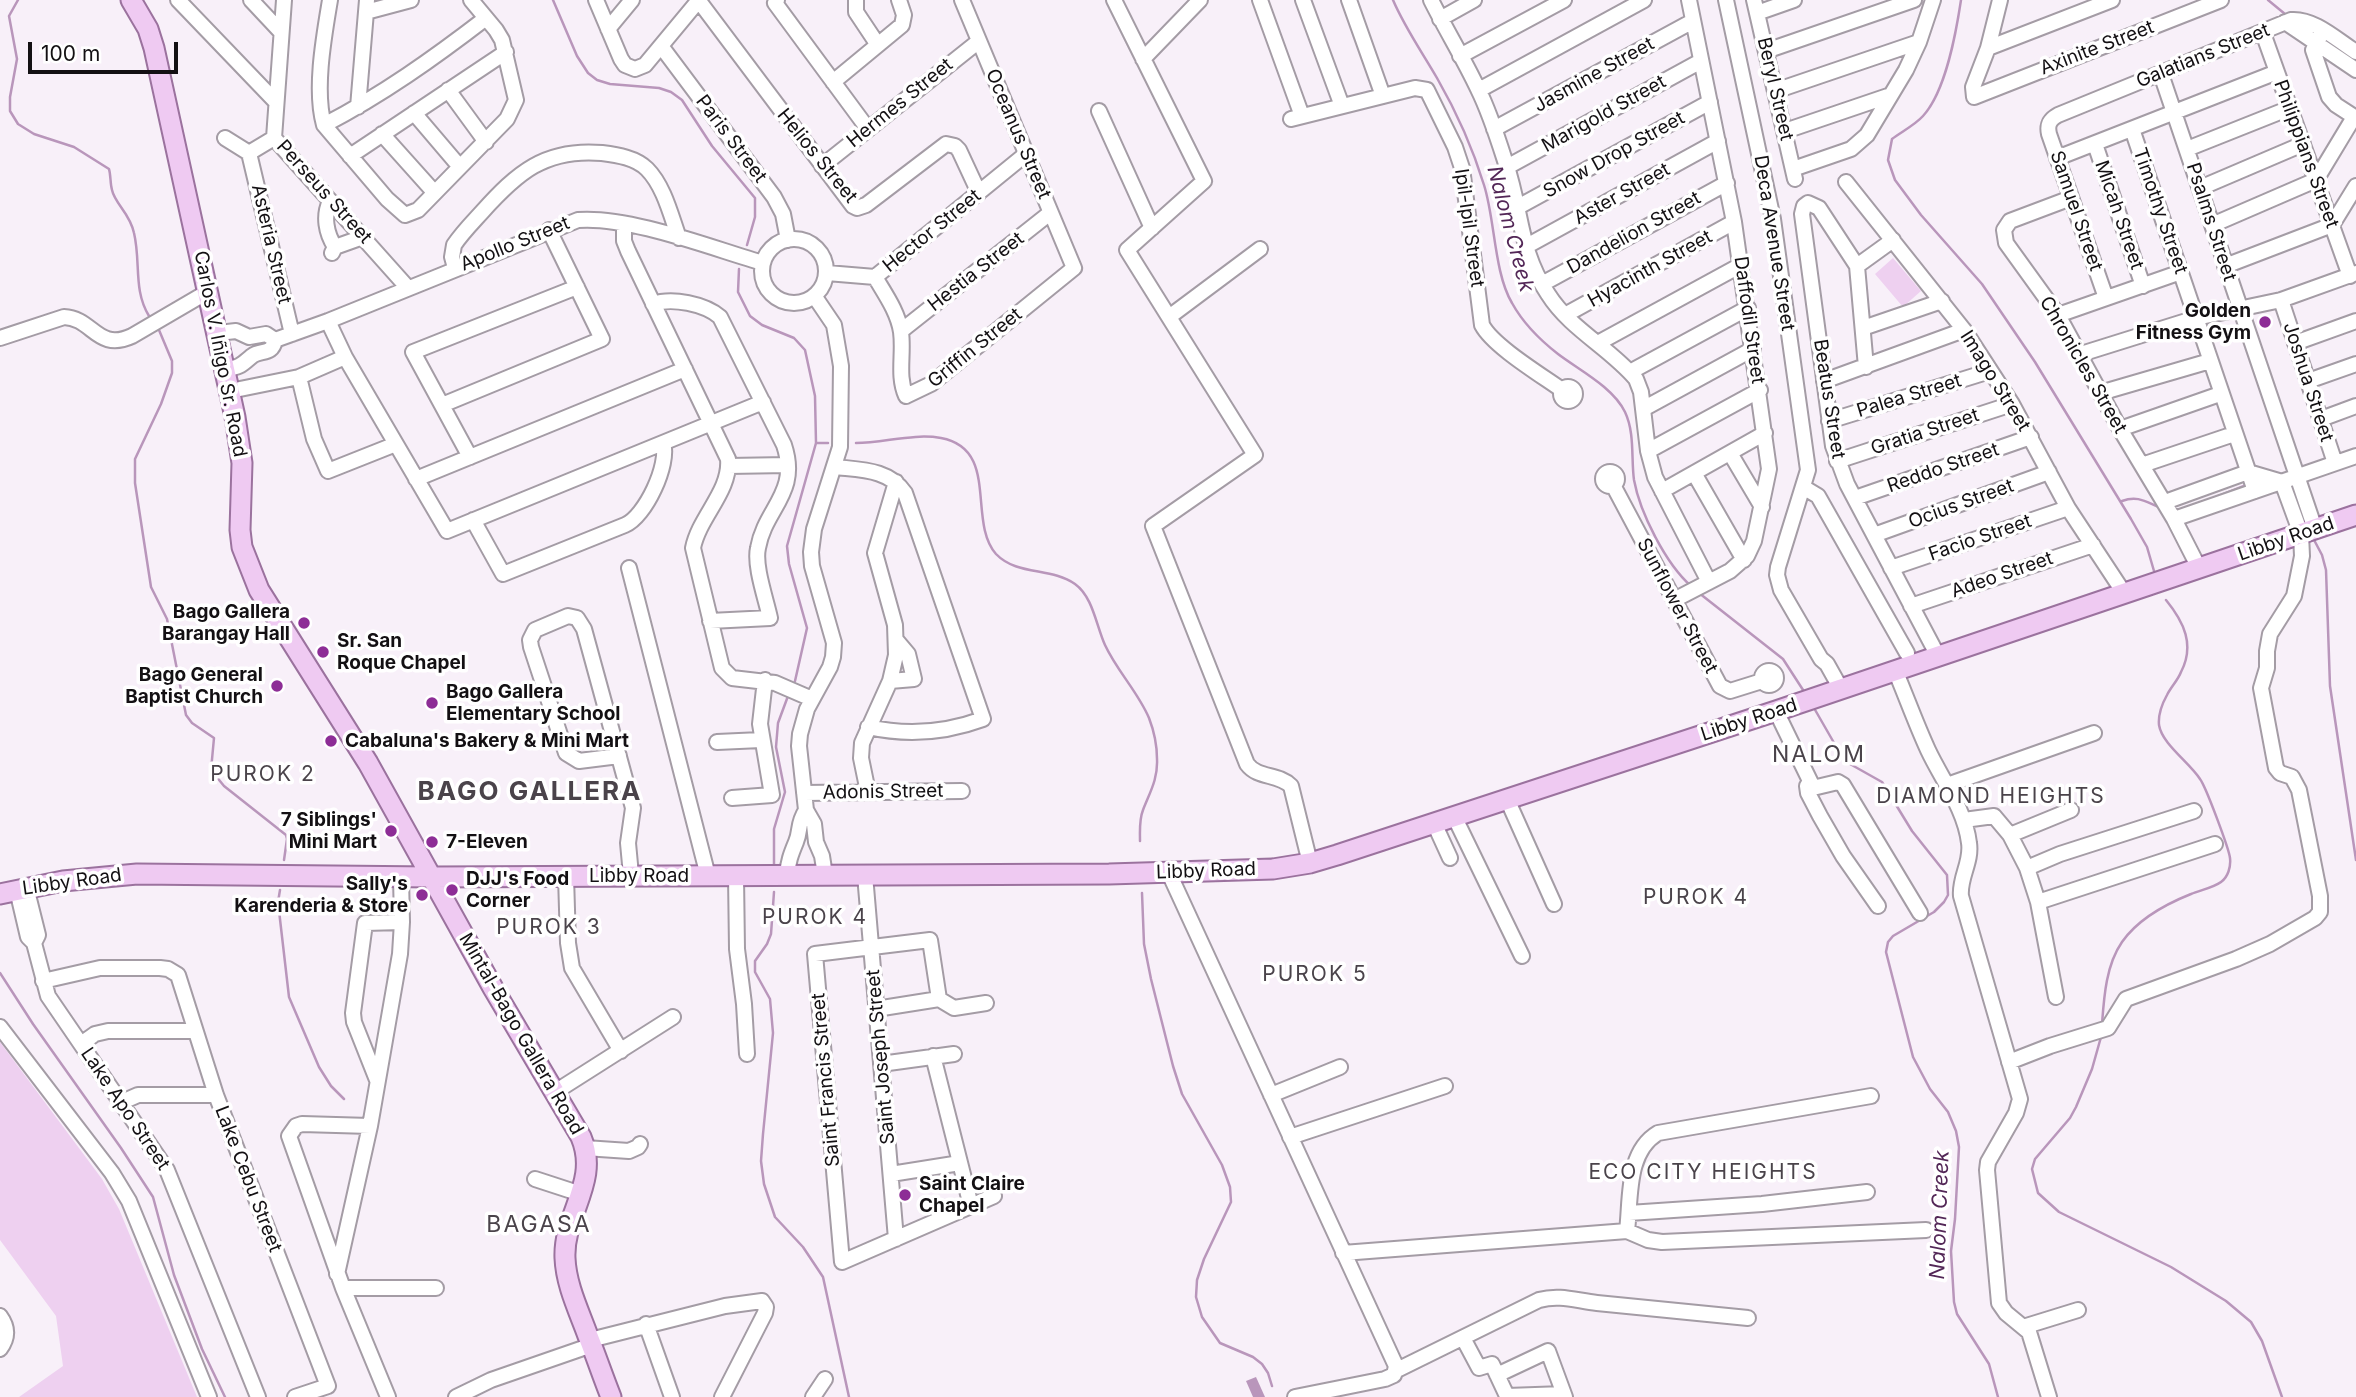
<!DOCTYPE html>
<html>
<head>
<meta charset="utf-8">
<style>
	body { margin:0 }
	#map { position:relative; width:2356px; height:1397px; overflow:hidden; background:#f8f0f9; font-family:Inter,sans-serif }
	canvas { display:block }
	.scale { position:absolute; left:28px; top:42px; width:150px; height:32px; box-sizing:border-box; border:4px solid #131013; border-top:0; padding-left:9px; font-size:21px; line-height:24px; white-space:nowrap; color:#131013; -webkit-text-stroke:5px #fff; paint-order:stroke }
</style>
</head>
<body>
<div id="map">
<canvas width="2356" height="1397"></canvas>
<div class="scale">100 m</div>
</div>
<script>
const g = document.querySelector('canvas').getContext('2d');
g.lineJoin = 'round';
function fill(path, color) {
  g.fillStyle = color;
  g.fill(path, 'evenodd');
}
function trace(path, color, width, dash) {
  g.strokeStyle = color;
  g.lineWidth = width;
  g.lineCap = dash ? 'butt' : 'round';
  g.setLineDash(dash || []);
  g.stroke(path);
}
function write(font, color, halo, rows, align = 'center') {
  g.font = font + ' Inter,sans-serif';
  g.lineWidth = 7;
  g.setLineDash([]);
  g.textBaseline = 'middle';
  g.strokeStyle = halo;
  g.fillStyle = color;
  for (const [text, x, y, turn = 0] of rows) {
    g.save();
    g.translate(x, y);
    g.rotate((+turn || 0) * Math.PI / 180);
    g.textAlign = isNaN(turn) ? turn : align;
    if (halo) g.strokeText(text, 0, 0);
    g.fillText(text, 0, 0);
    g.restore();
  }
}
const green = new Path2D(`
	M1893,258L1921,291L1903,307L1875,274Z
	M0,1042L102,1179L119,1209L197,1397H19L63,1366L56,1316L0,1240Z`);
const water = new Path2D(`
	M1256,1377L1265,1397H1253L1246,1381Z`);
const stream = new Path2D(`
	M18,0L9,16L17,59L10,97V111L18,124L34,134L74,147L109,169C111,176 110,183 112,190C115,204 130,213 134,233C141,262 133,290 149,316
	M553,0L577,56L588,73L597,80L610,84L659,88L671,92L682,100L712,146L755,198V217L747,245
	M1393,0C1405,28 1422,52 1437,78C1456,111 1473,149 1484,185C1495,219 1494,273 1512,303C1523,323 1540,340 1558,354C1579,370 1613,387 1625,412C1635,433 1631,459 1634,480C1640,513 1666,564 1691,586
	M1961,0C1956,33 1946,91 1923,116C1915,125 1901,132 1892,139L1888,160L1895,180L1921,215L1982,284L2035,362L2131,519L2147,547L2154,571
	M2268,0L2285,14
	M2324,40L2356,61
	M739,269L738,292L750,316L762,325L794,338L805,350L815,396L816,443L787,546L789,564L807,628L795,681
	M159,330L172,361V373L161,404L135,459V483L151,587L167,619L186,715L192,723L214,738L211,770L224,786L286,835L287,839L284,860
	M817,443H828
	M856,443C884,443 913,433 941,438C1000,449 967,521 996,554C1017,576 1051,567 1075,584C1093,597 1096,625 1105,645C1117,671 1138,692 1149,718C1154,731 1157,745 1157,759C1158,779 1150,792 1143,810C1139,820 1140,831 1140,841
	M2216,497L2249,484
	M2122,501C2138,495 2146,502 2161,508
	M2301,511L2305,520
	M2313,538L2322,555L2326,570L2330,686L2356,860
	M1699,593L1783,659L1805,693
	M1814,708L1841,755L1850,764L1882,782L1912,831L1947,875L1948,895L1944,902L1934,912L1893,936L1888,942L1886,952L1913,1057L1930,1089L1948,1112L1956,1131L1959,1147L1955,1219L1951,1251L1954,1302L1957,1314L1989,1364L1998,1397
	M774,865V829L785,792L776,747L778,723L788,696
	M280,890L278,902L289,997L319,1067L331,1086L344,1099
	M774,892L771,934L767,944L755,961V972L770,999L773,1033L763,1134L761,1161L764,1184L775,1217L803,1247L823,1277L849,1397
	M1142,893L1144,944L1151,979L1173,1066L1182,1094L1222,1165L1230,1187L1231,1202L1204,1259L1197,1280L1196,1297L1202,1317L1220,1343L1253,1357L1262,1364L1268,1373L1272,1386
	M0,973L33,1024L121,1148L153,1197L174,1275L202,1349L225,1397
	M2102,1024C2104,997 2106,965 2122,942C2138,919 2166,904 2191,894C2200,890 2213,888 2221,882C2228,877 2231,867 2230,858C2229,849 2206,787 2200,779C2189,762 2162,744 2159,725C2158,714 2162,704 2167,695C2171,687 2178,680 2181,672C2195,645 2184,622 2166,600
	M2101,1037L2092,1069L2076,1107L2070,1118L2035,1159L2032,1169L2038,1193L2059,1212L2171,1267L2226,1301L2251,1322L2262,1341L2282,1397`);
const minor = new Path2D(`
	M178,0L276,102
	M251,0L281,32
	M284,0L274,138L408,288
	M330,0C324,36 314,90 324,125L387,199L405,215L418,210L507,119L516,100L502,40L496,30L471,0
	M596,0L621,59L625,65L635,69L645,65L699,0
	M777,0L775,3L868,129
	M856,0V12L878,45
	M1114,0L1204,181L1127,250L1255,455L1153,526L1247,764C1258,779 1278,773 1291,786L1310,863
	M1260,0L1302,116
	M1303,0L1342,106
	M1349,0L1383,96
	M1431,0C1446,30 1464,59 1478,89C1490,113 1498,139 1506,164C1522,211 1519,251 1548,294C1570,329 1610,348 1636,379L1641,392L1648,451L1655,477L1709,582
	M1726,0L1773,219L1808,470L1778,567L1777,575L1781,590L1821,659L1827,664L1841,689
	M1754,0L1795,179
	M2000,0L1988,48L1973,87L1974,97L2221,0
	M699,1L853,206L857,208L866,205L946,144L955,146L959,150L979,193
	M366,12L411,0
	M1757,13L1794,0
	M1440,19L1474,0
	M2285,22L2356,70
	M608,29L632,0
	M2323,31L2313,50L2329,97L2336,105L2356,118
	M2263,33L2350,276
	M661,46L774,197L783,214L788,240
	M1988,48L2112,0
	M1766,51L1914,0
	M1460,56L1564,0
	M1143,59L1200,0
	M2161,74L2315,529
	M833,82L902,25L904,15L899,0
	M448,90L486,142
	M1479,90L1644,0
	M1775,91L1919,42
	M358,107L367,0
	M1099,111L1152,228
	M414,113L460,167
	M1291,119L1415,88L1427,90L1455,147L1462,168L1482,325C1493,346 1541,375 1562,390
	M324,125C382,95 434,58 486,18
	M1494,129L1693,21
	M2132,129L2255,491
	M1785,131L1891,95
	M382,134L434,192
	M225,138L249,153
	M2095,144L2143,286
	M2187,149L2290,108
	M249,153L292,334
	M249,153L274,138
	M350,156L506,52
	M2057,158L2277,72
	M822,166L979,41
	M1507,167L1701,61
	M1793,169L1851,149L1867,135L1906,70L1919,42L1933,0
	M1846,182L1964,330L2012,404L2068,508L2124,593
	M2200,188L2303,144
	M2071,198L2010,221L2004,230L2006,243L2058,315L2120,429L2174,519L2199,568
	M330,201C323,216 326,233 335,247
	M1518,207L1710,102
	M624,224V241L628,251L728,459C731,491 699,517 693,548L722,668L732,678L775,683L812,699
	M2212,225L2316,180L2354,117
	M762 271a32 32 0 1 1 64 0a32 32 0 1 1-64 0Z
	M1525,247L1718,141
	M332,253L335,247L363,237
	M1857,266L1893,240
	M2225,266L2332,225L2356,186
	M455,268L452,257L454,245C462,233 472,223 482,212C517,173 545,148 602,153C618,155 636,158 647,169C664,186 671,216 679,238
	M827,273L875,277L1026,154
	M875,277C885,294 898,312 901,332C904,354 897,376 906,396L931,384L1074,268L962,0
	M1542,284L1727,183
	M815,297L834,325L841,366L840,447L814,529L811,552L812,566L834,643L833,657L830,667L807,709L800,734L799,746L806,810L814,824L816,842L822,856L825,875
	M2106,298L2049,134C2047,125 2049,120 2058,115L2291,20C2314,18 2337,40 2356,52
	M2281,300L2335,463
	M653,304C672,297 705,304 720,317L784,445C800,493 765,508 758,548C754,566 766,599 770,618L710,621
	M1565,315L1734,222
	M2058,315L2181,272
	M1169,317L1260,249
	M328,321L345,357L447,531L763,402
	M1863,328L1942,301
	M901,331L1050,213
	M218,333L236,331L249,337L266,334L275,340
	M0,338L64,317C93,318 97,352 132,336L209,291
	M1598,343L1741,265
	M2295,343L2356,321
	M2081,354L2196,318L2281,300L2356,273
	M1866,367L1857,266L1819,208L1808,203L1804,206L1802,214L1833,446L1847,484L1938,656
	M225,370C242,366 240,366 252,356C261,349 272,356 275,340L328,321L578,220C630,216 711,248 763,263
	M1630,372L1748,308
	M299,377L314,439L328,471L396,444
	M1824,381L1964,330
	M2308,381L2356,364
	M1561 394a7 7 0 1 1 14 0a7 7 0 1 1-14 0Z
	M230,391L299,377L345,357
	M2100,393L2210,361
	M442,405L602,339L549,230
	M1643,409L1753,349
	M2321,419L2356,406
	M1829,421L1990,371
	M2120,429L2220,394
	M1648,451L1760,390
	M1730,453L1762,507
	M470,457L413,352L577,287
	M1837,461L2012,404
	M2142,465L2234,434
	M728,466L788,465
	M835,467C861,470 889,469 905,493L983,719C945,733 908,736 868,727
	M1603 479a7 7 0 1 1 14 0a7 7 0 1 1-14 0Z
	M1694,473L1744,560
	M416,479L685,369
	M1613,485L1720,686L1730,691L1762,681
	M1803,487L1818,496L1907,653
	M1662,491L1765,433
	M1855,498L2031,437
	M2165,502L2248,472L2282,482
	M2174,519L2356,456
	M473,520L503,574L625,525C645,517 670,464 663,443
	M1874,535L2049,472
	M629,568L708,876
	M1891,568L2068,508
	M1674,600L1730,571L1747,556L1754,541L1769,469L1734,222L1689,0
	M1911,606L2093,545
	M1895,670C1906,696 1916,724 1928,750C1942,780 1965,809 1969,843C1972,862 1959,878 1961,896L2020,1099L2016,1113L1988,1162L1987,1170L1999,1303L2006,1313L2029,1332L2049,1397
	M1762 678a7 7 0 1 1 14 0a7 7 0 1 1-14 0Z
	M890,681L914,679L908,654L897,641
	M1776,711L1812,785L1817,787L1838,782L1843,785L1920,913
	M717,742L761,740
	M619,756L579,761L566,753L531,647L530,640L535,630L568,616L577,618L584,629L633,808L628,843L631,875
	M1810,782L1807,786L1808,793L1820,816L1843,856L1878,906
	M1947,785L2094,733
	M868,792L861,758L862,743L890,681L896,655L895,625L875,553L896,482
	M804,793L962,791
	M732,798L772,795L760,724L765,680
	M1507,799L1554,904
	M1454,816L1522,956
	M1964,820L1994,816L2010,835L2027,868L2038,902L2056,997
	M1434,823L1450,858
	M2010,835L2071,810
	M2027,868L2060,854L2194,811
	M1169,873L1396,1366L1394,1375L1385,1379L1295,1397
	M787,875C788,862 791,854 796,842C801,830 797,824 806,810
	M865,875L896,1239
	M566,876L568,943L572,968L621,1051
	M736,876L737,949L744,1004L747,1054
	M26,887L38,935L34,943
	M17,890L28,937L34,943L48,996L167,1170L258,1397
	M2038,902L2215,844
	M43,981L100,968H160L168,969L178,975L216,1095L328,1386L295,1397
	M939,999L930,940L815,954L842,1262L994,1196
	M939,999L954,1008L986,1003
	M876,1009L939,999
	M0,1027L112,1173L129,1201L209,1397
	M81,1044L95,1034L108,1031H195
	M933,1056L971,1206
	M2009,1062L2050,1046L2108,1028L2126,999L2236,959L2270,944L2315,918L2320,912V896L2299,790L2292,777L2280,773L2276,768L2261,688L2267,668V651L2270,634L2294,596L2302,556L2301,534L2282,482
	M881,1064L954,1054
	M377,1080L354,1022L353,1013L365,923L402,922
	M555,1092L673,1017
	M1271,1095L1340,1067
	M122,1102L138,1095H216
	M370,1126L302,1124L296,1126L289,1136L343,1288L388,1397
	M1290,1137L1445,1086
	M585,1148L629,1151L638,1147L640,1144
	M891,1174L960,1163
	M535,1179L581,1194
	M1629,1213L1762,1204L1867,1192
	M1627,1231C1631,1198 1626,1152 1658,1133L1871,1096
	M1343,1253L1627,1231L1648,1240L1662,1242L1926,1230
	M337,1274L370,1126L400,954L402,922L401,877
	M343,1288H436
	M0,1316C8,1327 8,1338 0,1349
	M646,1324L672,1397
	M2023,1327L2078,1310
	M1463,1338L1479,1368L1492,1364L1507,1396L1564,1394
	M590,1340L725,1306L762,1301L766,1307L765,1313L722,1397
	M1397,1370L1539,1300C1560,1294 1577,1301 1597,1303C1648,1308 1698,1313 1748,1318
	M1497,1375L1548,1351L1565,1397
	M456,1397L491,1380L592,1345
	M813,1397L825,1379`);
const major = new Path2D(`
	M131,0L148,29L154,48L235,417L242,463L240,530L242,547L259,590L368,763L493,988L581,1137C600,1182 563,1214 565,1258C566,1285 579,1311 588,1336C596,1356 603,1377 611,1397
	M0,894L63,881L137,874L432,877L1109,874L1273,869L1310,863L1337,855L1776,711L2356,515`);
const markers = [
	[2265,322,7,"#8d2d96"],
	[304,623,7,"#8d2d96"],
	[323,652,7,"#8d2d96"],
	[277,686,7,"#8d2d96"],
	[432,703,7,"#8d2d96"],
	[331,741,7,"#8d2d96"],
	[391,831,7,"#8d2d96"],
	[432,842,7,"#8d2d96"],
	[452,890,7,"#8d2d96"],
	[422,895,7,"#8d2d96"],
	[905,1195,7,"#8d2d96"]
];
const streetNames = [
	["Axinite Street",2097,48,-21],
	["Galatians Street",2203,56,-22],
	["Jasmine Street",1594,75,-29],
	["Beryl Street",1775,89,77],
	["Hermes Street",900,103,-39],
	["Marigold Street",1604,114,-29],
	["Oceanus Street",1018,134,67],
	["Paris Street",731,139,53],
	["Philippians Street",2306,154,70],
	["Snow Drop Street",1614,155,-29],
	["Helios Street",817,156,51],
	["Perseus Street",324,192,48],
	["Aster Street",1622,194,-29],
	["Samuel Street",2076,211,71],
	["Timothy Street",2160,211,71],
	["Micah Street",2119,215,71],
	["Psalms Street",2211,222,72],
	["Ipil-Ipil Street",1469,228,82],
	["Hector Street",932,231,-39],
	["Dandelion Street",1634,233,-29],
	["Deca Avenue Street",1774,243,81],
	["Asteria Street",271,244,77],
	["Apollo Street",515,244,-22],
	["Hyacinth Street",1650,269,-29],
	["Hestia Street",976,272,-38],
	["Daffodil Street",1749,320,82],
	["Griffin Street",975,348,-39],
	["Carlos V. Iñigo Sr. Road",220,354,79],
	["Chronicles Street",2083,365,60],
	["Imago Street",1995,381,58],
	["Joshua Street",2308,382,72],
	["Palea Street",1909,396,-17],
	["Beatus Street",1829,399,81],
	["Gratia Street",1925,432,-18],
	["Reddo Street",1943,468,-19],
	["Ocius Street",1961,504,-20],
	["Facio Street",1980,538,-19],
	["Libby Road",2286,539,-19],
	["Adeo Street",2002,575,-19],
	["Sunflower Street",1677,606,62],
	["Libby Road",1749,720,-18],
	["Adonis Street",883,792,-1],
	["Libby Road",1206,871,-2],
	["Libby Road",639,876],
	["Libby Road",72,882,-8],
	["Mintal-Bago Gallera Road",521,1034,60],
	["Saint Joseph Street",881,1057,-95],
	["Saint Francis Street",826,1080,-95],
	["Lake Apo Street",125,1109,56],
	["Lake Cebu Street",248,1179,69]
];
const poiNames = [
	["Golden",2251,311,"right"],
	["Fitness Gym",2251,333,"right"],
	["Bago Gallera",290,612,"right"],
	["Barangay Hall",290,634,"right"],
	["Sr. San",337,641],
	["Roque Chapel",337,663],
	["Bago General",263,675,"right"],
	["Baptist Church",263,697,"right"],
	["Bago Gallera",446,692],
	["Elementary School",446,714],
	["Cabaluna's Bakery & Mini Mart",345,741],
	["7 Siblings'",377,820,"right"],
	["Mini Mart",377,842,"right"],
	["7-Eleven",446,842],
	["DJJ's Food",466,879],
	["Corner",466,901],
	["Sally's",408,884,"right"],
	["Karenderia & Store",408,906,"right"],
	["Saint Claire",919,1184],
	["Chapel",919,1206]
];
const waterNames = [
	["Nalom Creek",1510,229,75],
	["Nalom Creek",1940,1215,-88]
];
const neighbourhoodNames = [
	["PUROK 2",263,775],
	["DIAMOND HEIGHTS",1991,797],
	["PUROK 4",1696,898],
	["PUROK 4",815,918],
	["PUROK 3",549,928],
	["PUROK 5",1315,975],
	["ECO CITY HEIGHTS",1703,1173]
];
const quarterNames = [
	["NALOM",1819,755],
	["BAGASA",539,1225]
];
const districtNames = [
	["BAGO GALLERA",530,792]
];
fill(green, '#eed0f0');
fill(water, '#b996bb');
trace(stream, '#b996bb', 2.5);
trace(minor, '#a49ca5', 18);
trace(major, '#9b729e', 23);
trace(minor, '#fff', 14);
trace(major, '#efcaf2', 19);
for (const [x, y, r, color] of markers) {
  const dot = new Path2D();
  dot.arc(x, y, r, 0, 2 * Math.PI);
  g.fillStyle = color;
  g.fill(dot);
  trace(dot, '#fff', 2.5);
}
write('19px', '#131013', '#fff', streetNames);
write('bold 19px', '#131013', '#fff', poiNames, 'left');
write('italic 21px', '#532757', '#fff', waterNames);
g.letterSpacing = '2px';
write('21px', '#4a434a', '#fff', neighbourhoodNames);
g.letterSpacing = '0px';
g.letterSpacing = '2px';
write('23px', '#4a434a', '#fff', quarterNames);
g.letterSpacing = '0px';
g.letterSpacing = '2px';
write('bold 26px', '#4a434a', '#fff', districtNames);
g.letterSpacing = '0px';
</script>
</body>
</html>
